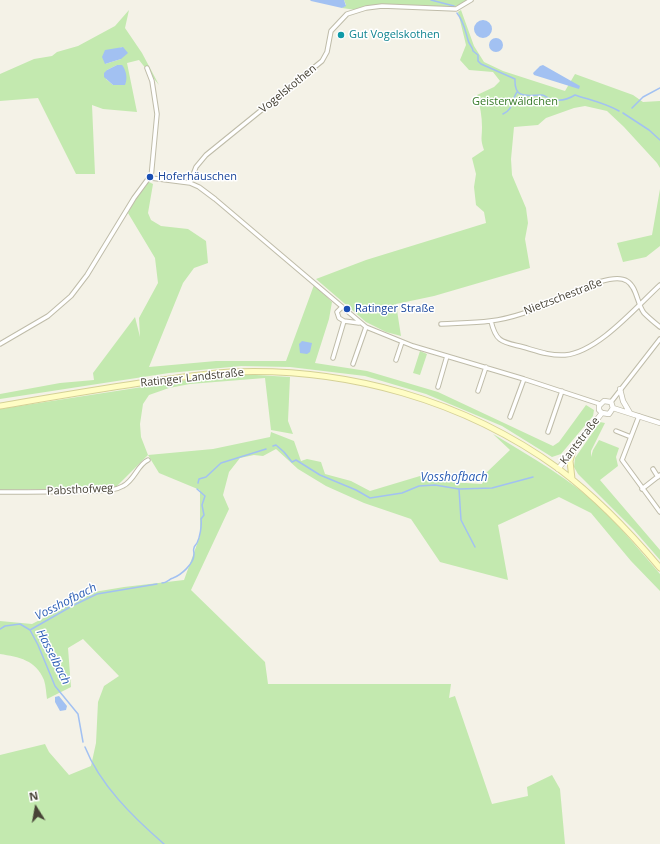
<!DOCTYPE html>
<html>
<head>
<meta charset="utf-8">
<style>
	body { margin:0 }
	#map { position:relative; width:660px; height:844px; overflow:hidden; background:#f4f2e7; font-family:"Open Sans",sans-serif }
	canvas { display:block }
	.north { position:absolute; left:16px; top:788px; width:40px; height:40px; -webkit-text-stroke:3px #fff; paint-order:stroke; rotate:349deg; font-size:11px; font-weight:700; line-height:16px; text-align:center; color:#474336 }
	.north::after { content:''; display:block; margin:auto; width:14px; height:18px; background:#474336; clip-path:polygon(50% 0,100% 100%,50% 72%,0 100%) }
</style>
</head>
<body>
<div id="map">
<canvas width="660" height="844"></canvas>
<div class="north">N</div>
</div>
<script>
const g = document.querySelector('canvas').getContext('2d');
g.lineJoin = 'round';
function fill(path, color) {
  g.fillStyle = color;
  g.fill(path, 'evenodd');
}
function trace(path, color, width, dash) {
  g.strokeStyle = color;
  g.lineWidth = width;
  g.lineCap = dash ? 'butt' : 'round';
  g.setLineDash(dash || []);
  g.stroke(path);
}
function write(font, color, halo, rows, align = 'center') {
  g.font = font + ' "Open Sans",sans-serif';
  g.lineWidth = 3;
  g.setLineDash([]);
  g.textBaseline = 'middle';
  g.strokeStyle = halo;
  g.fillStyle = color;
  for (const [text, x, y, turn = 0] of rows) {
    g.save();
    g.translate(x, y);
    g.rotate((+turn || 0) * Math.PI / 180);
    g.textAlign = isNaN(turn) ? turn : align;
    if (halo) g.strokeText(text, 0, 0);
    g.fillText(text, 0, 0);
    g.restore();
  }
}
const green = new Path2D(`
	M344,0H467L459,5L450,8L384,4L367,6L356,10L342,8L346,5Z
	M129,10L125,28L142,53L159,85L139,60L127,63L137,112L103,109L92,105L95,174H76L38,98L0,101V74L34,59L52,56L57,52L78,46L115,26ZM122,47L121,59L105,64L117,49ZM117,65L113,85L106,79L107,70Z
	M461,10L474,46L484,62L503,71L565,91L575,74L633,95L643,102L660,101V168L657,163L624,127L607,111L585,106L574,108L546,118L538,125L514,127L511,159L512,175L526,208L528,223L525,239L530,268L434,296L396,304L401,336L386,332L366,322L316,279L366,260L486,223L484,212L476,205L474,187L476,174L472,158L484,150C480,139 482,138 482,127C482,116 480,106 477,95L494,87L500,81L493,72L469,70L460,60L466,45L458,12Z
	M149,182L153,184L148,213L151,220L161,226L188,229L206,241L208,263L194,268L183,283L149,367L216,361H286L314,285L332,302L329,319L315,363L367,371L438,392L553,446L559,442L586,405L594,410L593,416L561,454L552,457L502,426L426,394L365,376L290,367L241,366L169,373L0,399V394L60,383L94,380L93,373L135,317L140,337L139,318L158,283L155,258L128,213L137,196Z
	M660,189V246L646,257L623,262L617,243L652,235Z
	M420,351L427,354L420,375L413,373Z
	M239,374L290,377L288,421L293,434L271,430L265,378L190,384L169,388L149,395L143,404L140,424L141,437L148,455L213,449L270,437L271,432L294,441L301,461L307,459L321,462L325,474L351,481L370,491L420,476L449,482L482,484L486,473L510,450L493,434C531,457 571,479 603,510C623,530 641,552 660,574V591L631,561L591,513L559,497L498,525L508,580L440,562L411,519L364,503L326,486L298,469L276,449L263,456L254,455L240,458L229,472L223,495L229,509L191,590L265,662L268,684H451L449,698L455,696L492,804L528,796L527,787L552,775L560,789L565,844H0V755L45,744L49,752L69,775L91,766L96,743L98,702L104,686L119,676L83,639L68,648L71,687L47,699C46,693 46,686 44,680C36,660 19,657 0,654V621L32,624L94,592L124,587L184,580L200,536V490L159,473L148,455L117,486L63,489L0,490V409L194,379Z
	M600,422L605,423L591,451V457L593,450L599,440L619,448L616,457L618,466L600,480L660,550V560L634,530L578,474L574,467L575,458Z`);
const water = new Path2D(`
	M310,0H344L346,6L342,8L311,1Z
	M474 29a9 9 0 1 1 18 0a9 9 0 1 1-18 0Z
	M489 45a7 7 0 1 1 14 0a7 7 0 1 1-14 0Z
	M123,47L128,53L121,59L105,64L102,57L105,50Z
	M117,65H122C126,70 128,78 125,85H113L104,77V73L107,70Z
	M543,65L580,86L579,89L534,75L533,73L540,66Z
	M302,341L312,343L310,352L307,354L300,353L299,344Z
	M59,696L67,706L66,710L60,711L55,702V697Z`);
const stream = new Path2D(`
	M431,0L454,6
	M457,13C464,22 465,30 468,40C469,45 473,47 473,51L478,55V61L481,64L515,79C514,100 528,95 542,95C545,95 547,98 551,99C560,102 567,100 575,95C590,100 605,103 619,111
	M632,108L643,97L660,88
	M623,113L649,130L660,140
	M503,114C514,109 511,100 517,92
	M273,446L276,445L284,452L292,462L296,460L320,475L356,490L370,498L402,493L419,486L435,485L459,489L492,488L533,477
	M198,483L199,479L206,477L221,463L266,449
	M459,489L461,520L475,547
	M162,583C167,583 169,579 173,578C181,575 194,564 194,554C194,552 193,550 194,548C194,546 196,545 197,543C200,537 202,525 201,519L204,515L202,505L205,496L197,489
	M0,629L5,626L20,624L30,630L38,645L55,686L78,714L83,742
	M30,630L72,606L97,594L157,584
	M85,747C100,785 133,817 164,844`);
const minor = new Path2D(`
	M147,68L152,81L157,114L151,178
	M190,183L196,167L206,155L322,61L327,52L331,31L347,14L366,8L382,6L456,9L471,0
	M342,307L337,312L339,318L344,321L359,323
	M491,321C496,343 503,342 523,347C537,351 550,356 565,355C598,352 636,307 660,285
	M441,324C458,323 474,323 490,321C516,318 540,308 563,297C577,291 613,272 627,281C637,287 637,304 644,313C649,318 655,323 660,327
	M0,344L48,316L71,296L87,275L134,198L148,179L151,178L190,183L199,187L215,199L366,327L413,346L524,379L600,404
	M333,358L344,321
	M396,360L402,342
	M353,364L366,327
	M438,387L447,356
	M478,391L486,367
	M611,402L660,339
	M639,416L622,460L660,512
	M510,417L524,379
	M616,431L631,437
	M548,432L562,391
	M653,469L658,477
	M642,489L660,475
	M0,492C29,492 58,492 87,491C99,490 113,492 123,486C135,480 137,465 148,460`);
const tertiary = new Path2D(`
	M620,389L623,401L630,413
	M613,408L660,423
	M602,413L599,410V406L604,401L611,402L613,408
	M602,413L609,414L613,408
	M558,469L602,413`);
const secondary = new Path2D(`
	M0,406C47,398 93,390 140,383C170,379 200,374 230,372C346,367 464,400 559,469C596,497 630,532 660,568
	M572,479L570,461L573,450`);
const markers = [
	[341,35,4,"#0f9aa8"],
	[150,177,4,"#1a4fb4"],
	[347,309,4,"#1a4fb4"]
];
const cultureNames = [
	["Gut Vogelskothen",349,35]
];
const streetNames = [
	["Vogelskothen",288,89,-39],
	["Nietzschestraße",563,297,-21],
	["Ratinger Landstraße",192,378,-6],
	["Kantstraße",580,441,-52],
	["Pabsthofweg",80,490,-3]
];
const parkNames = [
	["Geisterwäldchen",515,102]
];
const transitNames = [
	["Hoferhäuschen",158,177],
	["Ratinger Straße",355,309]
];
const waterNames = [
	["Vosshofbach",454,478],
	["Vosshofbach",66,602,-27],
	["Hasselbach",53,657,63]
];
fill(green, '#c3e9af');
fill(water, '#a2c1f2');
trace(stream, '#a2c1f2', 1.5);
trace(minor, '#bfbca9', 5.5);
trace(tertiary, '#bfbca9', 6);
trace(secondary, '#d5d196', 7);
trace(minor, '#fff', 3.5);
trace(tertiary, '#fff', 4.5);
trace(secondary, '#fffdc5', 5);
for (const [x, y, r, color] of markers) {
  const dot = new Path2D();
  dot.arc(x, y, r, 0, 2 * Math.PI);
  g.fillStyle = color;
  g.fill(dot);
  trace(dot, '#fff', 1.5);
}
write('11px', '#0d838f', '#fff', cultureNames, 'left');
write('11px', '#474336', '#fff', streetNames);
write('11px', '#367a28', '#fff', parkNames);
write('11px', '#164399', '#fff', transitNames, 'left');
write('italic 12px', '#2d5fb5', '#fff', waterNames);
</script>
</body>
</html>
